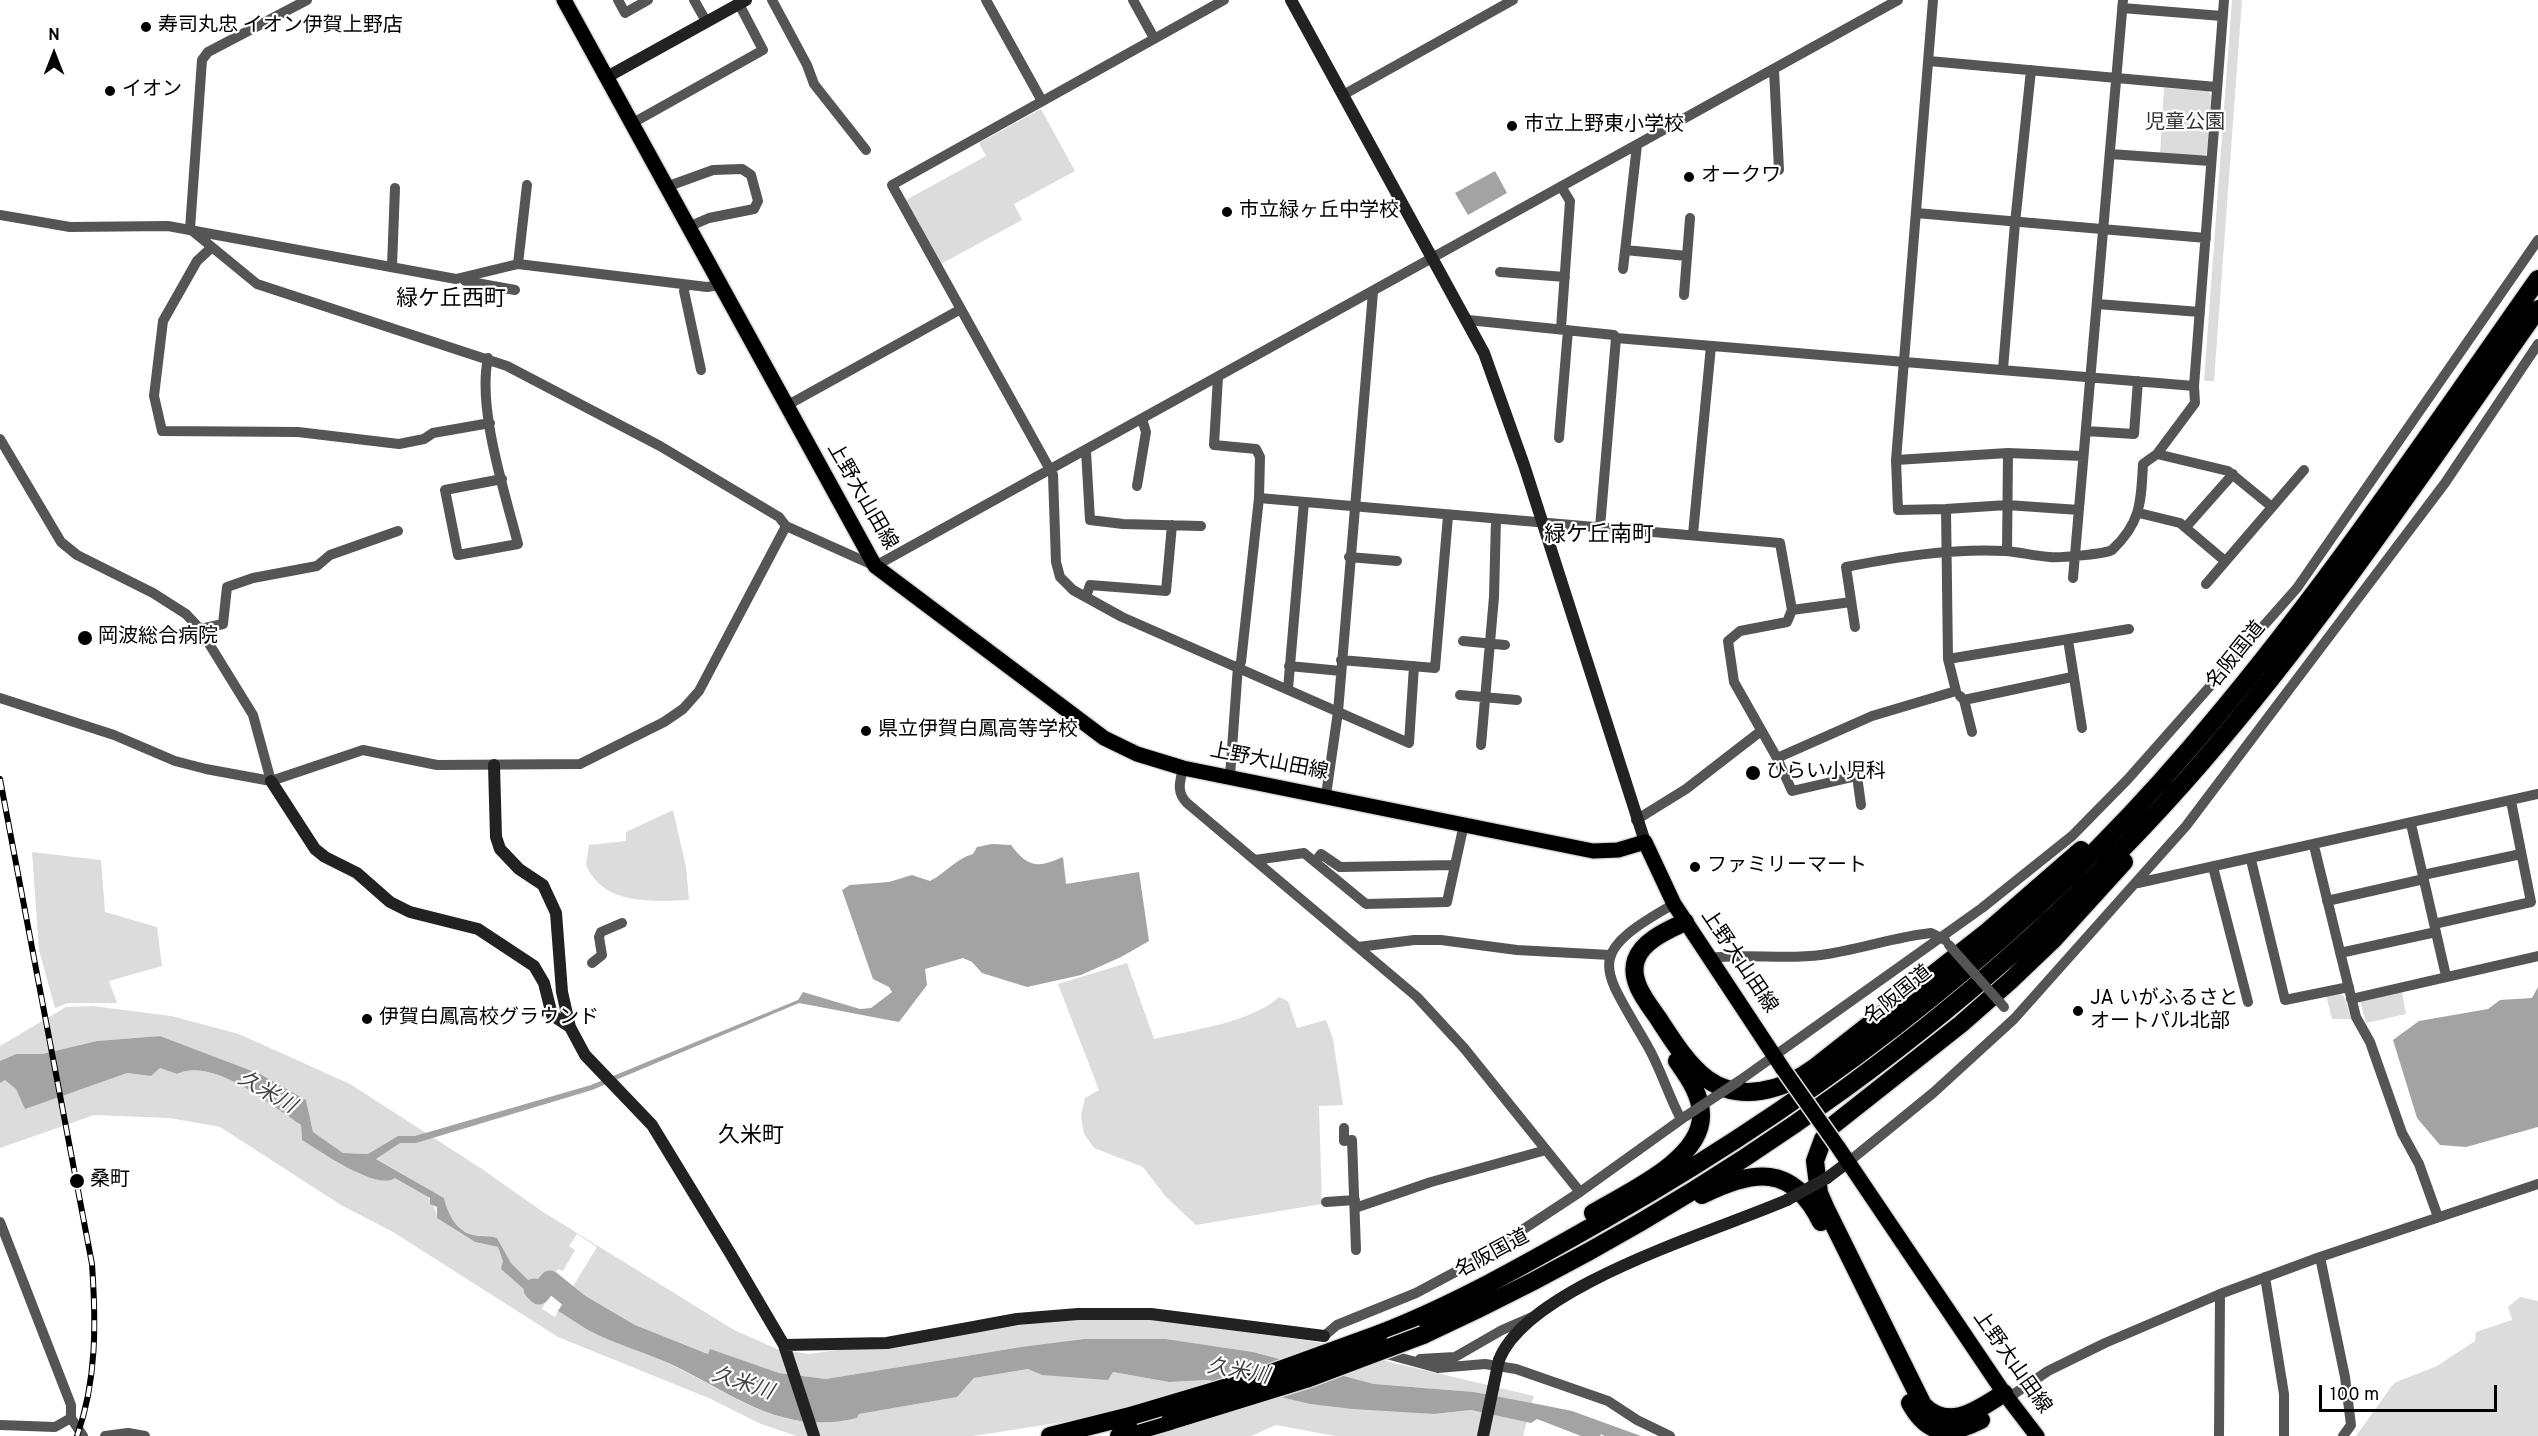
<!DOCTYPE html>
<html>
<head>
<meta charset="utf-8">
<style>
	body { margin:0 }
	#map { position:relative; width:2538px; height:1436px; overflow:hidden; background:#fff; font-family:Overpass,sans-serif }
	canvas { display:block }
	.north { position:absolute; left:24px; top:24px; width:60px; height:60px; -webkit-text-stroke:4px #fff; paint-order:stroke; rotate:0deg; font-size:16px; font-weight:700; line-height:24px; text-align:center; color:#000 }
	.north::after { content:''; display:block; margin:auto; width:21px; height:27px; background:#000; clip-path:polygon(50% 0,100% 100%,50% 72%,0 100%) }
	.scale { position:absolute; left:2319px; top:1385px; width:178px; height:27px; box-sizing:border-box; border:3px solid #000; border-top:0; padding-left:8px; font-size:18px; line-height:21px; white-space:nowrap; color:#000; -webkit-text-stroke:4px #fff; paint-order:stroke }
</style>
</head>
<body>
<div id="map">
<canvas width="2538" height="1436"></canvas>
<div class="north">N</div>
<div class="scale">100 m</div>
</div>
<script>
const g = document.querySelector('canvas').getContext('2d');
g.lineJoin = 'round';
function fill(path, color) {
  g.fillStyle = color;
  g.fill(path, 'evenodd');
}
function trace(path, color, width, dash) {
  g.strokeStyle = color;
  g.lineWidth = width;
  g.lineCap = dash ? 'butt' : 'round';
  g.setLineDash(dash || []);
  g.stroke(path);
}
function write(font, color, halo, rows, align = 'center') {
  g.font = font + ' Overpass,"Noto Sans JP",sans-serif';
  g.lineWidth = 4.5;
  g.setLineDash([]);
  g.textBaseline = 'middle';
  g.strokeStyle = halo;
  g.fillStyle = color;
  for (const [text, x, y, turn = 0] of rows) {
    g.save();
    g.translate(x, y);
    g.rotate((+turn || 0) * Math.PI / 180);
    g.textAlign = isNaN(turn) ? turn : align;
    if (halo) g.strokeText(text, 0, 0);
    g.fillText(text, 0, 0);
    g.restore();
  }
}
const green = new Path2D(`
	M2232,0H2242L2214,381H2204Z
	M2164,88L2208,91L2211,96L2207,153L2203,157L2160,155Z
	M1041,109L1075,171L1014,204L1022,220L941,264L906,200L986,156L979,143Z
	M673,810L686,867L689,900C651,901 604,906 586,865L589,845L626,841V832Z
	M32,852L101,860L105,912L157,927L162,966L109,981L117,1003H68L55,1008L39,950Z
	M1127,963L1154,1039C1192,1030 1250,1023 1279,997L1288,1001L1297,1028L1326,1020L1333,1039L1343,1105L1319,1106L1322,1204L1196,1225L1166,1197L1143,1167L1094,1148L1084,1134L1081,1116L1085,1098L1099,1090L1058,984Z
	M2402,992L2406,1014L2366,1023L2360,1001Z
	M2340,994L2344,996L2351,1019H2332L2326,995Z
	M93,1006L171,1016L239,1034L350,1084L482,1169L543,1212L734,1330L777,1349L809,1354L1011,1326L1081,1319H1152L1317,1342L1394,1363L1534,1396L1532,1403L1474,1392L1374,1384L1253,1352L1166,1339L1021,1347L826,1379L779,1373L711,1350L709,1354L635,1325L572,1288L597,1247L577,1234L569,1246L575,1250L563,1271L558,1269L550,1281L532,1285L511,1263L497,1238C488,1235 481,1237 473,1235C456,1231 448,1214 444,1198L368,1154L343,1153L313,1132L306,1100L260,1074L160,1036L97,1041L42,1054H16L0,1061V1046L66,1007Z
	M160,1068L177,1074C213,1056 272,1106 301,1125L302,1140C321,1151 340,1164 360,1174C378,1182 383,1175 396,1178C415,1183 436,1199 437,1218L475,1242L498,1247C506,1272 523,1290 545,1303L542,1309L555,1317L558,1311C597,1333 639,1348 678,1368C738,1398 785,1436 857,1418L859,1414L957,1397L974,1378L1028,1369L1042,1375L1113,1372L1169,1382L1208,1380L1310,1404L1434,1414L1471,1410L1527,1421L1523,1436H1335L1276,1425L1251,1436H1151L1134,1411L973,1436H797L761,1424L711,1399L558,1337L393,1232L341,1205L220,1127L170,1118L94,1115L0,1148V1083L5,1080L16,1089L97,1082L127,1073L151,1076Z
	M2520,1297L2538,1301V1436H2356L2394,1383L2437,1366L2475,1341L2476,1332L2512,1320L2508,1307Z`);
const water = new Path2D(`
	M1495,171L1507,193L1468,215L1455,193Z
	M992,844L1011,845C1028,868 1038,868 1063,857L1066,884L1139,872L1149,941L1121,957L1081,975L1027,987L982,973L972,962L963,958L925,969L927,985L899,1022L799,1003L592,1090L416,1143H400L376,1159L444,1198C448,1214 456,1231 473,1235C481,1237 488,1235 497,1238L511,1263L532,1284L550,1281L555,1284L545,1303L526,1291L501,1269L503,1261L498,1247L475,1242L437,1218V1207L430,1204V1198L395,1178C376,1191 320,1151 302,1140L301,1125C272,1106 213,1056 177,1074L160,1068L151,1076L127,1073L25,1109L16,1089L5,1080L0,1083V1061L16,1054H42L97,1041L160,1036L260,1074L306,1100L313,1132L343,1153L368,1154L398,1136H415L591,1085L798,1000L803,992L860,1009L871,1008L892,992L889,987L873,979L842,890L850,885L889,882L912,875L930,881C946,873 955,859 973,854L977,847Z
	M2538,987V1127L2466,1147L2440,1145L2417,1118L2393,1040L2419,1021L2488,1009L2500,1000L2532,998Z
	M572,1288L635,1325L708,1354L710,1349L779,1373L826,1379L1021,1347L1085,1339H1166L1253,1352L1374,1384L1474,1392L1532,1403L1572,1411L1641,1436H1605L1600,1434L1601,1436H1581L1537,1419L1531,1423L1471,1410L1434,1414L1353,1409L1310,1404L1208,1380L1169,1382L1113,1372L1108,1380L1042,1375L1028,1369L974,1378L957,1397L859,1414L857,1418C785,1436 737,1397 677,1367C649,1353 616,1345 588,1330C580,1325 568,1317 558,1311Z`);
const river = new Path2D(`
	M534,1289L539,1294L550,1281L588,1312`);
const street = new Path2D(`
	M618,0L625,13L648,0
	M694,0L706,21
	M772,0L807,65L814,84L866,150
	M986,0L1042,101
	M1133,0L1154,38
	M1224,0L892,185L1053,475L1056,562L1060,577L1073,590L1122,617L1409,743L1414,666
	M2122,8L2222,16
	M1929,61L2216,87
	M1774,70L1779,170
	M1343,95L1513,0
	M631,124L763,50L739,4
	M2110,154L2210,161
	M666,187L713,170L742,169L751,175L758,201L754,209L709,218L688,227
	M1916,213L2206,238
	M0,215L70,227L168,226L456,279L518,264L707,287L720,285
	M190,229L257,284L507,366L660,446L779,517L786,526L875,566L1898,0
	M190,229L202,60L208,52L307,0
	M211,248L197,261L163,321L154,396L162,431L298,432L399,444L424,439L433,433L490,423
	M1625,250L1687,256
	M518,264L527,185
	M392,266L395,188
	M1623,269L1637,145
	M1500,272L1565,277
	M465,281L515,290
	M686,285L684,291L701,370
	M1684,295L1690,218
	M2097,304L2200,312
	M1468,320L1614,335L1616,338L2194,386
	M1561,328L1570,201L1562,188
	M488,358C477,409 505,493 518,544L458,555L445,490L502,479
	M2003,369L2015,223L2031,70
	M1218,377L1214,445L1256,449L1260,457L1259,498L1241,662L1238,666L1230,776
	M786,406L961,309
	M2086,431L2134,434L2138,381
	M1559,438L1568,330
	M0,439L61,542L77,555L153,593L186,614L200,629L253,715L271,781
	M1086,451L1090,520L1123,524L1201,526
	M2157,454L2228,471L2272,507
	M1896,460L2008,453L2083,456
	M1137,486L1146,432L1142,419
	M1259,498L1780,543L1792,610L1851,602
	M1946,509L2007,505L2079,510
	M2139,513L2180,523L2225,561
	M1600,527L1616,338
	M2186,527L2233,474
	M1693,534L1711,346
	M2007,551L2008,453
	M1349,557L1397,561
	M2073,578L2123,0
	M2206,584L2304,470
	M1086,597L1090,585L1166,591L1172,525
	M1792,610L1787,622L1740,631L1728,641L1734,682L1777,758L1872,716L1956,691L1948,659L1946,509L1898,510L1896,460L1933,0
	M1855,627L1846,567C1897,557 1952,548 2005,551C2019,552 2035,556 2050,557C2059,558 2106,554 2112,550C2141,523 2141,502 2143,464L2157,454L2195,403L2194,386L2224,0
	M200,629L223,624L227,587L253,578L317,566L330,555L398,531
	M2068,640L2082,728
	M1463,641L1505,645
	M1948,659L2129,629
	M1341,660L1435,668L1448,516
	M1289,666L1341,671
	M1288,689L1304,502
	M1460,695L1517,700
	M1960,696L1964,700L1972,732
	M0,698L114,735L175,761L206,769L271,781L363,750L437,765L580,764L664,722L683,709L699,691L786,526
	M1964,700L2072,677
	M1481,745L1494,597L1496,519
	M1777,758L1792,791L1857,776L1861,805
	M1183,768C1180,782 1176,792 1187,803L1417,997L1464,1048L1580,1192
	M1326,795L1338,712L1373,292
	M1636,820L1686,789L1761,731
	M2411,824L2446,976
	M2314,846L2356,1017L2370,1042L2402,1133L2419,1164L2438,1217
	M1255,860L1304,853L1366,904L1447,902L1464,824
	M2251,860L2285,1000L2349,987
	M1315,862L1321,854L1340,867L1455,865
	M2213,867L2248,1002
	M2423,875L2521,854
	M2138,883L2538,794
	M2327,901L2424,879
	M1674,904C1583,955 1601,965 1647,1045C1661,1069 1668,1095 1681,1119
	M2434,924L2531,902L2511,801
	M1358,947L1414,940H1441L1517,950L1610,955
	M2340,953L2436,932
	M1709,958C1747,953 1784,960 1821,955C1858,950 1894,937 1931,933L1945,940
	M592,963L602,955L599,937L601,932L622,923
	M2351,999L2538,956
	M1739,1081L1982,908L2072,836L2128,779L2297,588L2538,240
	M1344,1128V1141L1352,1140L1356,1250
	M1847,1163L1933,1093L2014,1019L2186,826L2445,483L2538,344
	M1326,1202L1355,1200
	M1355,1208L1431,1182L1546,1150
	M0,1222L71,1405V1418L83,1436
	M2320,1257L2345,1377L2351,1425L2343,1436
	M2265,1277L2284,1394V1436
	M1324,1336L1337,1325L1416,1293L1472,1263L1580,1192L1686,1116
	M1379,1352L1438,1368L1485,1364L1516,1369L1608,1401L1637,1420L1670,1436
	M1420,1359L1455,1357L1502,1330L1532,1317
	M2008,1398L2048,1371L2105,1343L2220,1294L2320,1257L2538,1184
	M0,1425L55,1427L71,1418
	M105,1436L128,1433L145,1436
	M2219,1436L2220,1294`);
const secondary = new Path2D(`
	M1291,0L1484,353L1524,465L1645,842
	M607,77L746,0
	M494,765L496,837L500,849L519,869L543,885L556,913L562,992L570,1027L585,1055L652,1125L730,1253L784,1345L814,1436
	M271,781L315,849L325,857L357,873L390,902L410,912L478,929L534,966L544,983L552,1015L570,1027
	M1827,1178L1847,1163
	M784,1345L887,1343L1017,1319L1078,1314H1151L1324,1336
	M1499,1360C1527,1286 1716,1231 1787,1200`);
const primary = new Path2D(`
	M564,0L875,566L1104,738L1137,754L1183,768L1593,851L1618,850L1645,842L1674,904L1783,1069
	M1838,1147L2004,1393L2037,1436`);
const highway = new Path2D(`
	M1685,922C1668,930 1642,941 1636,960C1629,981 1647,1002 1658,1018C1671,1038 1687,1064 1707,1079C1740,1103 1784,1090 1814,1068L1988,931L2081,850
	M1702,1195C1753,1170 1792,1163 1821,1222
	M1593,1213C1626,1193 1702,1160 1701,1115C1701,1094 1688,1077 1677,1061
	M1379,1334C1459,1303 1533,1260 1607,1218C1826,1093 2026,940 2190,748C2317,601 2426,438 2538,279
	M1423,1335C1716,1201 1991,1006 2202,762C2325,620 2430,462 2538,309
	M2004,1393C1979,1409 1949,1432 1923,1405L1826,1209L1819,1193L1815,1161L1823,1139L1832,1126L1961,1024L2010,981L2054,939L2124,862
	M1910,1403C1928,1436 1949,1436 1981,1420
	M1050,1436L1134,1415
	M1119,1436L1170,1421`);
const rail = new Path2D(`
	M0,779L92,1264C96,1322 97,1380 77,1436`);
const streetBridge = new Path2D(`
	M1949,945L2004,1007
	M1686,1116L1739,1081`);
const secondaryBridge = new Path2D(`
	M1787,1200L1827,1178
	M1483,1436L1499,1360`);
const primaryBridge = new Path2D(`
	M1783,1069L1838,1147`);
const highwayBridge = new Path2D(`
	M1134,1415L1255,1379L1379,1334
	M1170,1421L1306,1379L1423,1335`);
const markers = [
	[146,27,6,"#000"],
	[110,91,6,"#000"],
	[1512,126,6,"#000"],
	[1689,177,6,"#000"],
	[1227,212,6,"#000"],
	[85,638,8,"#000"],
	[866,731,6,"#000"],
	[1753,773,8,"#000"],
	[1695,867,6,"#000"],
	[2078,1011,6,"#000"],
	[367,1019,6,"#000"],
	[77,1181,8,"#000"]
];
const poiNames = [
	["寿司丸忠 イオン伊賀上野店",158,27],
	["イオン",122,91],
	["市立上野東小学校",1524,126],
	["オークワ",1701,177],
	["市立緑ヶ丘中学校",1239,212],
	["岡波総合病院",98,638],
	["県立伊賀白鳳高等学校",878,731],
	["ひらい小児科",1766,773],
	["ファミリーマート",1707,867],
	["JA いがふるさと",2090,1000],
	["オートパル北部",2090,1023],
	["伊賀白鳳高校グラウンド",379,1019],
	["桑町",90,1181]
];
const parkNames = [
	["児童公園",2185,124]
];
const streetNames = [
	["上野大山田線",861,497,60],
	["名阪国道",2237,656,-51],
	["上野大山田線",1269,763,11],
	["上野大山田線",1738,962,56],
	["名阪国道",1899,996,-39],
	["名阪国道",1493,1255,-28],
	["上野大山田線",2011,1363,55]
];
const waterNames = [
	["久米川",266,1094,30],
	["久米川",1238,1373,10],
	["久米川",742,1385,18]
];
const quarterNames = [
	["緑ケ丘西町",451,301],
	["緑ケ丘南町",1599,537],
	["久米町",751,1138]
];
fill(green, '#dcdcdc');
fill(water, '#a3a3a3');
trace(river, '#a3a3a3', 21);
trace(primary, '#dbdbdb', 18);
trace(highway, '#dbdbdb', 21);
trace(street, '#555', 10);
trace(secondary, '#222', 12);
trace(primary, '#000', 15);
trace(highway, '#000', 18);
trace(rail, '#000', 6);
trace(rail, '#fff', 4, [11]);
trace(primaryBridge, '#dbdbdb', 18, []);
trace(highwayBridge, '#dbdbdb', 21, []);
trace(streetBridge, '#555', 10);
trace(secondaryBridge, '#222', 12);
trace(primaryBridge, '#000', 15);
trace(highwayBridge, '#000', 18);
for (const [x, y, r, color] of markers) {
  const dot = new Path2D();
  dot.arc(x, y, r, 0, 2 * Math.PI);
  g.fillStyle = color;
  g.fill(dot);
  trace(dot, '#fff', 2);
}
write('20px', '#000', '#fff', poiNames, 'left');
write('20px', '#333', '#fff', parkNames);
write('20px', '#000', '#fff', streetNames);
write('italic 21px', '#444', '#fff', waterNames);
write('22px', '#000', '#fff', quarterNames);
</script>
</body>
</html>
